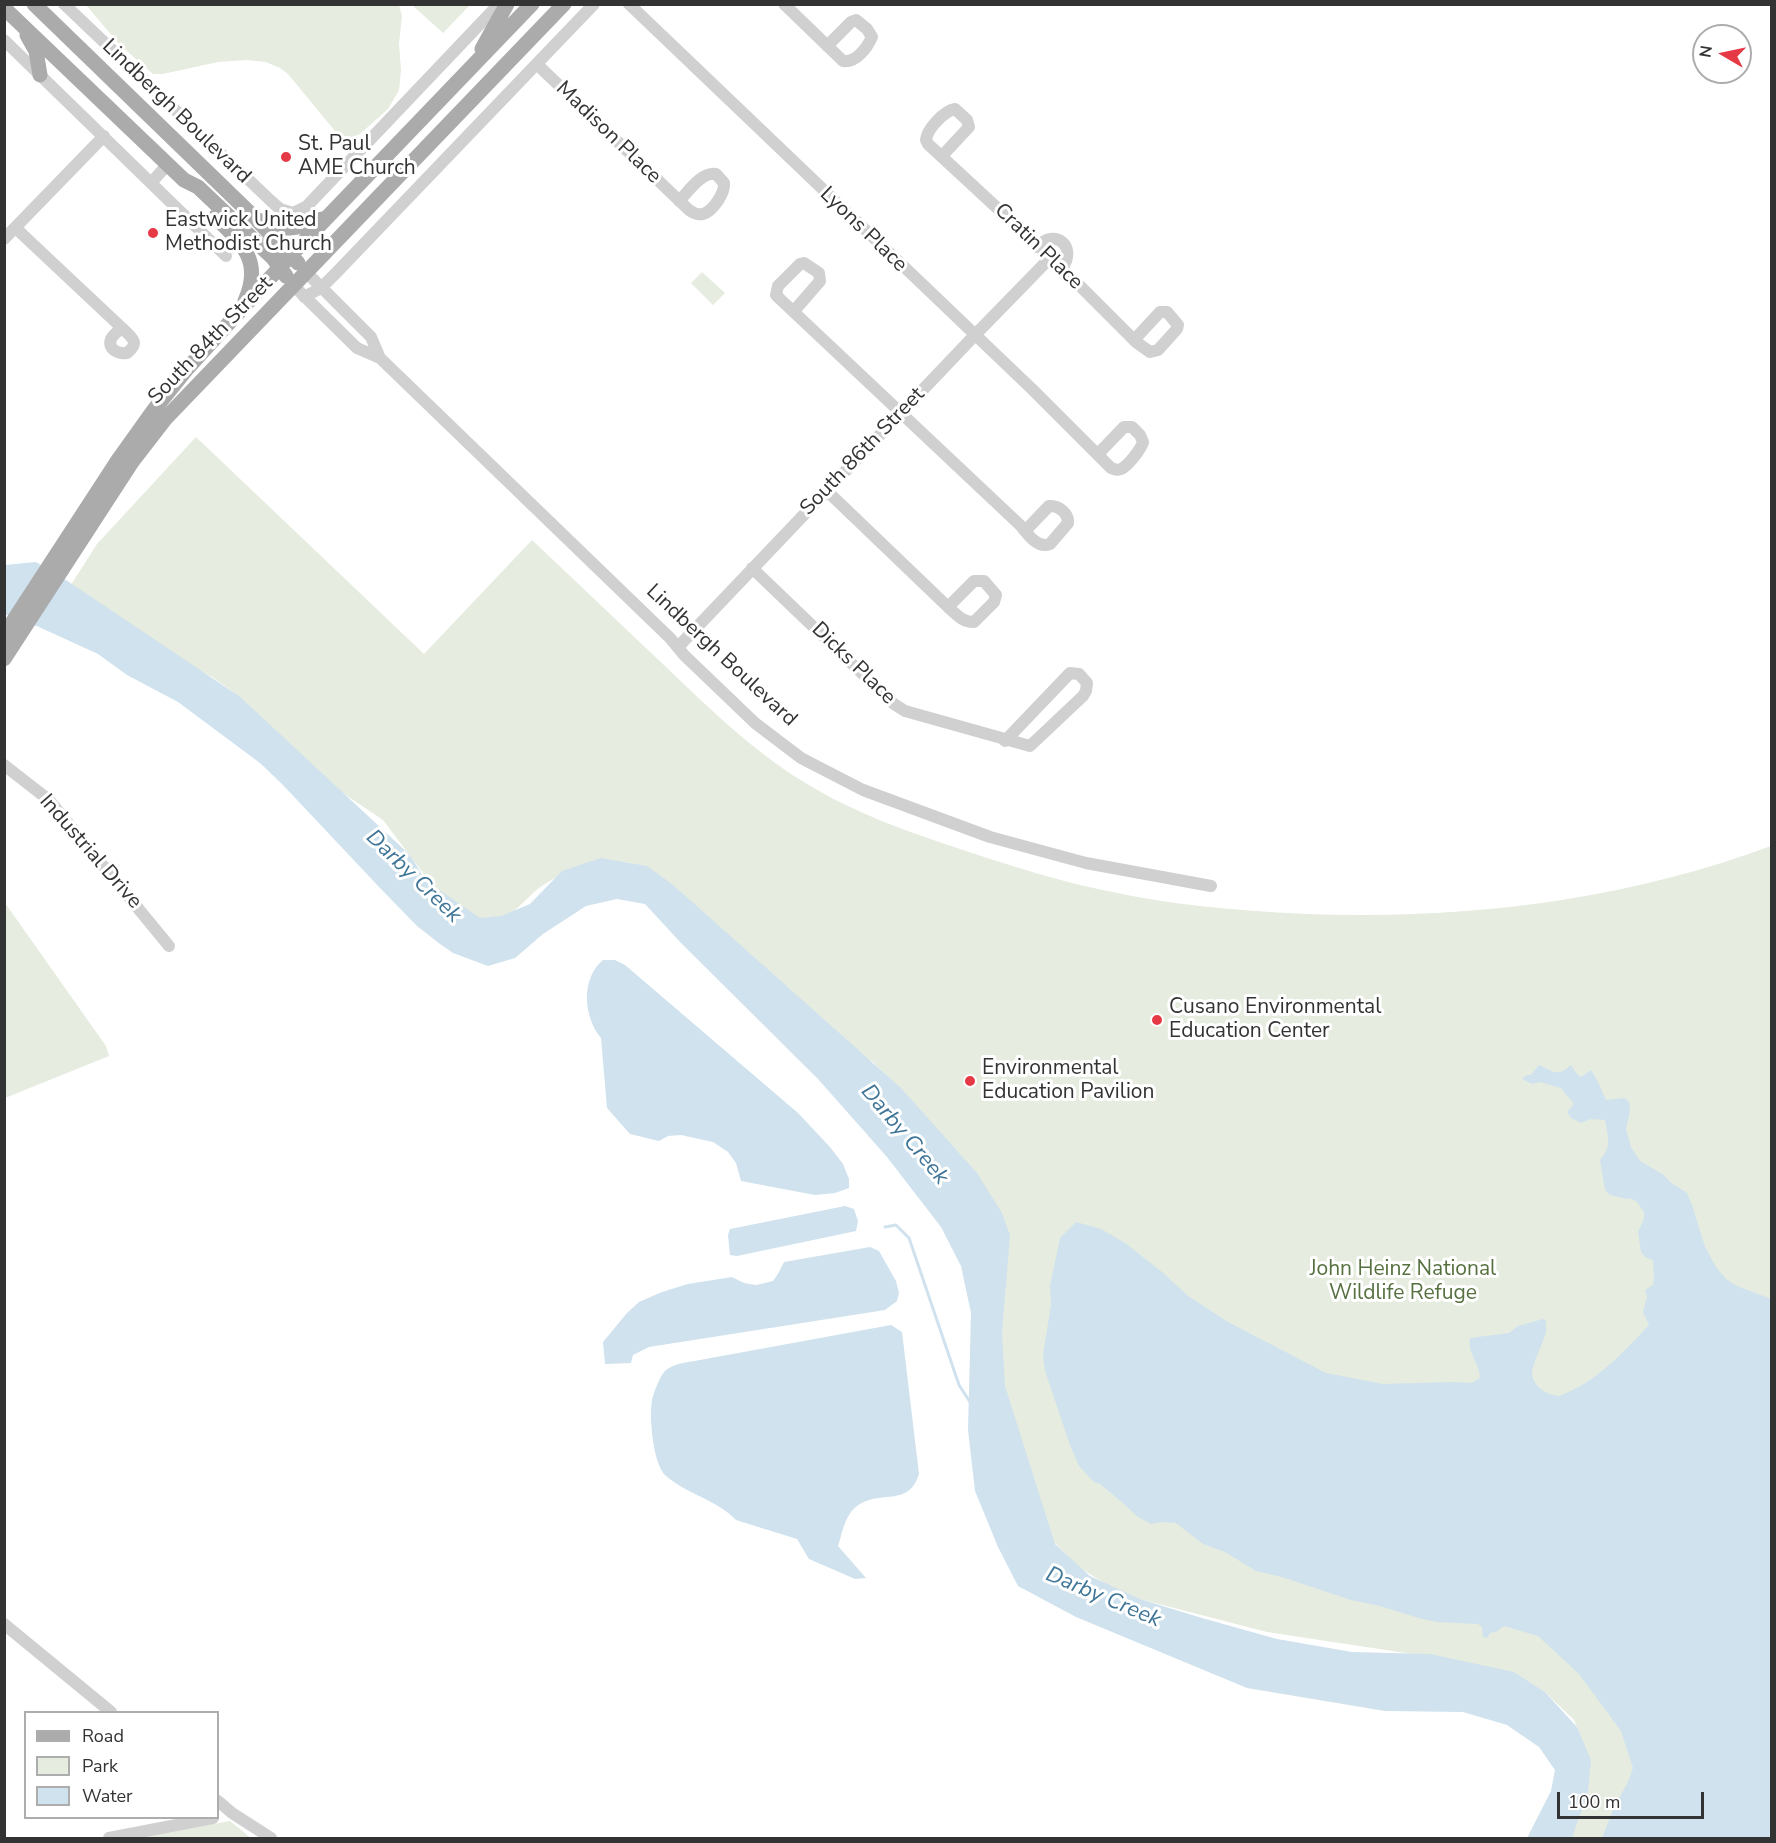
<!DOCTYPE html>
<html>
<head>
<meta charset="utf-8">
<style>
	body { margin:0 }
	#map { position:relative; width:1776px; height:1843px; overflow:hidden; background:#fff; font-family:"Nunito Sans",sans-serif }
	canvas { display:block }
	.frame { position:absolute; inset:0; border:6px solid #333; pointer-events:none }
	.legend { position:absolute; left:24px; top:1711px; width:195px; height:108px; box-sizing:border-box; background:#fff; border:2px solid #adadad; margin:0; padding:8px 10px; list-style:none; font-size:18px; color:#333 }
	.legend li { display:flex; align-items:center; gap:12px; height:30px }
	.legend b { width:30px; border:2px solid #adadad }
	.north { position:absolute; left:1692px; top:24px; width:60px; height:60px; box-sizing:border-box; background:#fff; border:2px solid #adadad; border-radius:50%; rotate:279deg; font-size:16px; font-weight:700; line-height:24px; text-align:center; color:#333 }
	.north::after { content:''; display:block; margin:auto; width:21px; height:27px; background:#e63946; clip-path:polygon(50% 0,100% 100%,50% 72%,0 100%) }
	.scale { position:absolute; left:1557px; top:1792px; width:147px; height:27px; box-sizing:border-box; border:3px solid #333; border-top:0; padding-left:8px; font-size:18px; line-height:21px; white-space:nowrap; color:#333; -webkit-text-stroke:4px #fff; paint-order:stroke }
</style>
</head>
<body>
<div id="map">
<canvas width="1776" height="1843"></canvas>
<div class="frame"></div>
<ul class="legend">
<li><b style="height:8px;background:#ababab"></b>Road</li>
<li><b style="height:16px;background:#e6ecdf"></b>Park</li>
<li><b style="height:16px;background:#cfe2ee"></b>Water</li>
</ul>
<div class="north">N</div>
<div class="scale">100 m</div>
</div>
<script>
const g = document.querySelector('canvas').getContext('2d');
g.lineJoin = 'round';
function fill(path, color) {
  g.fillStyle = color;
  g.fill(path, 'evenodd');
}
function trace(path, color, width, dash) {
  g.strokeStyle = color;
  g.lineWidth = width;
  g.lineCap = dash ? 'butt' : 'round';
  g.setLineDash(dash || []);
  g.stroke(path);
}
function write(font, color, halo, rows, align = 'center') {
  g.font = font + ' "Nunito Sans",sans-serif';
  g.lineWidth = 6;
  g.setLineDash([]);
  g.textBaseline = 'middle';
  g.strokeStyle = halo;
  g.fillStyle = color;
  for (const [text, x, y, turn = 0] of rows) {
    g.save();
    g.translate(x, y);
    g.rotate((+turn || 0) * Math.PI / 180);
    g.textAlign = isNaN(turn) ? turn : align;
    if (halo) g.strokeText(text, 0, 0);
    g.fillText(text, 0, 0);
    g.restore();
  }
}
const green = new Path2D(`
	M86,5H399L402,16L399,44L401,70L399,90L388,109L360,134L350,138L339,134L335,131L288,74L280,68L266,62L246,60L218,62L163,74H153L119,44Z
	M412,5H470L443,33Z
	M702,272L725,293L713,305L691,283Z
	M196,437L424,654L532,540C577,582 621,625 666,667C712,711 758,756 814,788C863,817 918,835 972,853C1015,867 1059,881 1103,890C1170,905 1239,911 1307,914C1465,920 1622,901 1771,846V1838H1569L1584,1745L1574,1720L1545,1692L1518,1675L1465,1662L1267,1632L1124,1595L1080,1568L1043,1531L1014,1472L998,1339L902,1092L873,1062L860,1054L645,868C611,852 568,868 539,888C529,896 521,906 511,913C503,918 493,921 485,924L438,893L383,820L316,775L296,758L232,691L212,677L157,646L69,588L97,544Z
	M5,903L106,1046L109,1056L5,1098Z
	M230,1821L251,1838H135Z`);
const water = new Path2D(`
	M36,562L69,582L239,696L410,855L426,881L480,918L501,916L530,904L562,871L601,858L647,866L673,885L901,1088L977,1173L1002,1213L1010,1235L1002,1333L1005,1386L1055,1544L1090,1576L1140,1599L1202,1618L1277,1639L1352,1652L1430,1654L1514,1672L1545,1692L1577,1727L1591,1760L1588,1792L1572,1838H1527L1551,1791L1555,1770L1539,1747L1507,1725L1463,1712L1385,1711L1247,1688L1076,1617L1018,1586L998,1547L975,1491L968,1430L971,1313L961,1266L941,1227L887,1157L818,1079L681,943L645,904L617,899L586,906L543,934L515,958L488,966L453,953L440,944L417,926L380,888L282,784L260,763L178,702L127,675L98,654L39,627L5,614V565Z
	M603,960H615L625,965L798,1113L830,1147L843,1164L849,1179V1188L835,1193L815,1195L741,1181L736,1163L728,1152L713,1142L681,1135L668,1136L659,1141L630,1134L607,1108L601,1038C584,1018 580,979 603,960Z
	M1539,1065C1554,1071 1556,1078 1571,1065L1577,1074L1581,1077L1591,1070L1597,1080L1606,1100L1625,1098L1629,1102L1630,1111L1626,1129L1631,1147L1640,1161L1664,1175L1670,1182L1687,1193L1692,1205L1705,1247L1716,1267L1726,1279L1737,1286L1771,1299V1838H1602L1614,1807L1628,1782L1633,1768L1621,1731L1579,1674L1538,1636L1504,1626L1496,1632L1490,1633L1487,1638L1483,1637L1482,1627L1478,1624L1437,1622L1422,1619L1380,1606L1351,1600L1282,1577L1256,1571L1225,1552L1203,1544L1176,1523L1161,1522L1151,1524L1138,1517L1124,1504L1100,1484L1094,1482L1079,1466L1070,1445L1045,1371L1043,1355L1051,1305L1050,1286L1060,1238L1076,1222L1101,1229L1125,1243L1162,1272L1188,1296L1228,1322L1326,1373L1383,1384L1452,1382L1472,1383L1480,1378C1480,1364 1467,1353 1470,1338L1509,1333L1518,1326L1543,1319L1546,1321C1546,1326 1547,1330 1545,1335C1542,1346 1536,1356 1533,1367C1528,1383 1545,1395 1559,1396C1594,1384 1624,1352 1649,1325L1643,1312L1647,1297L1645,1290L1653,1285L1654,1277L1653,1260L1645,1257L1641,1252L1638,1232L1644,1219V1212L1637,1202L1630,1198L1627,1199L1610,1195L1605,1190L1600,1160C1612,1146 1608,1138 1605,1120L1591,1119L1581,1123L1571,1118L1567,1112L1574,1104L1561,1088L1540,1082L1532,1084L1522,1079L1527,1075H1531Z
	M845,1206L854,1209L858,1221L856,1231L737,1256L730,1255L728,1235L730,1229Z
	M870,1247L879,1251L896,1281L899,1293L897,1301L885,1310L649,1347L633,1355L631,1363L605,1364L603,1342L627,1313L639,1302L662,1292L688,1284L732,1277L744,1283L756,1285L765,1283L773,1281L779,1272L784,1262Z
	M891,1325L902,1332L919,1474C908,1509 879,1488 856,1507C845,1515 842,1534 838,1546L866,1578L855,1579L809,1559L797,1539L736,1520C717,1500 687,1494 666,1476C653,1465 649,1417 652,1400C654,1392 659,1378 665,1371C673,1363 690,1362 700,1360Z`);
const stream = new Path2D(`
	M885,1227L896,1225L909,1238L959,1385L970,1402`);
const minor = new Path2D(`
	M64,4L271,201L280,209L293,213L307,206L499,4
	M629,4L1033,390L1111,468C1114,469 1117,471 1121,469C1128,466 1141,449 1143,442L1140,435L1132,427H1124L1098,454
	M784,4L843,61C856,63 867,48 872,37L867,29L856,20L851,22L827,46
	M4,40L226,256
	M537,64L544,71L689,210C693,213 698,215 703,214C713,211 725,193 724,183L716,174C701,172 689,191 679,201
	M942,156L969,127L967,120L955,109C944,111 927,129 926,140L928,144L1062,268L1136,342L1150,352L1158,350L1177,329L1178,325L1167,312H1160L1134,340
	M151,183L168,164
	M16,228L23,235L122,328C131,337 141,342 127,353C119,354 107,350 111,339C113,335 118,331 122,328
	M4,239L104,136
	M1037,247C1055,227 1078,247 1062,268
	M306,272L371,337L380,358L670,638L684,655L755,723L801,758L863,790L990,837L1086,863L1211,886
	M299,291L357,348L380,358
	M304,297L321,288L337,272L594,4
	M794,311L820,281L819,273L804,263L800,264L778,286L776,295L780,299L1021,526C1028,535 1038,549 1050,544L1068,523C1069,514 1059,505 1049,506L1025,531
	M827,491L948,607C956,614 962,622 974,622L994,602L996,595L984,581H974L948,607
	M752,568L894,704L905,711L1030,746L1083,696L1086,691L1087,683L1079,674L1070,673L1005,741
	M678,647L974,336L1050,258
	M4,765L49,800L169,946
	M4,1624L111,1712
	M218,1801L232,1813L271,1838
	M109,1838L213,1818`);
const major = new Path2D(`
	M34,4L256,219L298,263
	M4,8L184,180L198,187L273,258L286,276
	M27,35L36,51L40,75
	M482,49L507,4
	M215,217C242,243 263,261 245,301
	M262,221C285,233 299,228 322,219
	M4,635L118,460L153,411L186,370L291,255L532,4
	M4,659L132,462L166,418L564,4`);
const markers = [
	[286,157,6,"#e63946"],
	[153,233,6,"#e63946"],
	[1157,1020,6,"#e63946"],
	[970,1081,6,"#e63946"]
];
const streetNames = [
	["Lindbergh Boulevard",176,112,44],
	["Madison Place",608,133,44],
	["Lyons Place",863,230,44],
	["Cratin Place",1038,247,44],
	["South 84th Street",211,341,-46],
	["South 86th Street",863,452,-46],
	["Lindbergh Boulevard",721,656,43],
	["Dicks Place",853,664,44],
	["Industrial Drive",90,852,49]
];
const poiNames = [
	["St. Paul",298,145],
	["AME Church",298,169],
	["Eastwick United",165,221],
	["Methodist Church",165,245],
	["Cusano Environmental",1169,1008],
	["Education Center",1169,1032],
	["Environmental",982,1069],
	["Education Pavilion",982,1093]
];
const parkNames = [
	["John Heinz National",1403,1270],
	["Wildlife Refuge",1403,1294]
];
const waterNames = [
	["Darby Creek",413,877,44],
	["Darby Creek",904,1135,50],
	["Darby Creek",1103,1598,23]
];
fill(green, '#e6ecdf');
fill(water, '#cfe2ee');
trace(stream, '#cfe2ee', 3);
trace(minor, '#d0d0d0', 12);
trace(major, '#ababab', 15);
for (const [x, y, r, color] of markers) {
  const dot = new Path2D();
  dot.arc(x, y, r, 0, 2 * Math.PI);
  g.fillStyle = color;
  g.fill(dot);
  trace(dot, '#fff', 2);
}
write('21px', '#333', '#fff', streetNames);
write('21px', '#333', '#fff', poiNames, 'left');
write('21px', '#56703f', '#fff', parkNames);
write('italic 22px', '#3f7597', '#fff', waterNames);
</script>
</body>
</html>
